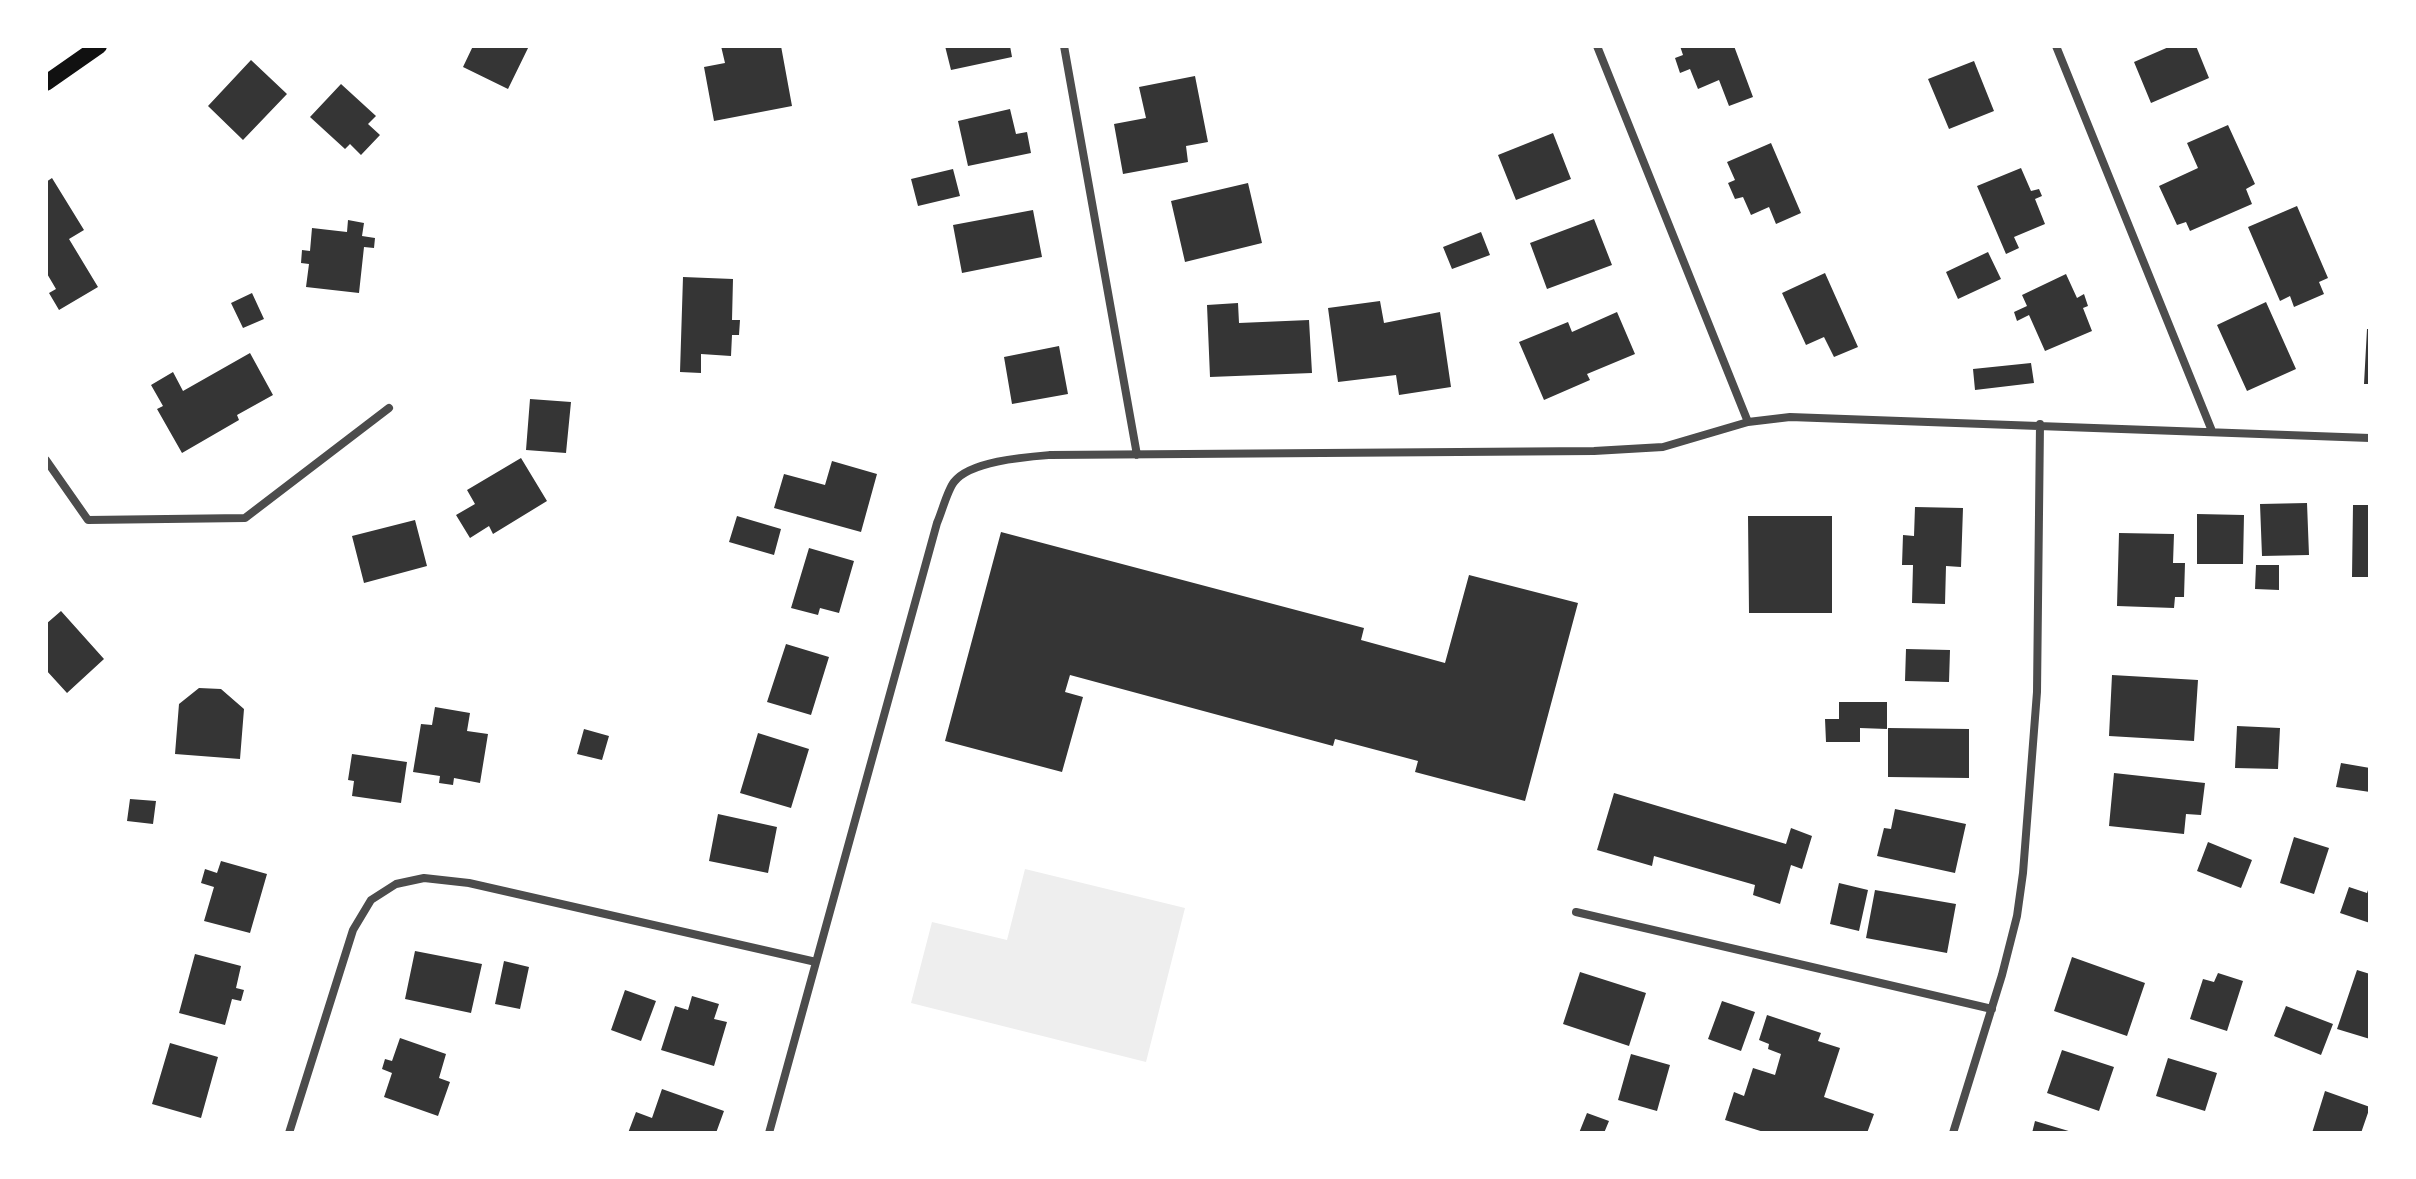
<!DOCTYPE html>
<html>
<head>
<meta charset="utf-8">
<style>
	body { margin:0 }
	#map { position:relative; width:2416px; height:1179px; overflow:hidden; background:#fff; font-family:Commissioner,sans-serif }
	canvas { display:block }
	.frame { position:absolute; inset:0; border:48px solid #fff; pointer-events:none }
</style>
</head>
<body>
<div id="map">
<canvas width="2416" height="1179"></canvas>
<div class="frame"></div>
</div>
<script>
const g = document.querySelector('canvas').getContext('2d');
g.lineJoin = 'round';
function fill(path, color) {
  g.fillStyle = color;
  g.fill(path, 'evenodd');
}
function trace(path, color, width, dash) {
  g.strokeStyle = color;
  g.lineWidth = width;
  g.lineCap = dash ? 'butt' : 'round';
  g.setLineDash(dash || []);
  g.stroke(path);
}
const green = new Path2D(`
	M1025,869L1185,908L1146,1062L911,1003L932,922L1007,940Z`);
const building = new Path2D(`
	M473,46H529L508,89L463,67Z
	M721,46H781L792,106L714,121L704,67L725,63Z
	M945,46H1010L1012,57L951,70Z
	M1680,46H1734L1753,97L1729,106L1719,80L1698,89L1690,69L1680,73L1675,58L1683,55Z
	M2171,46H2196L2209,78L2151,103L2134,62Z
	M251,60L287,94L243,140L208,106Z
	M1974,61L1994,111L1949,129L1928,79Z
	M1195,76L1208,142L1186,146L1188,162L1123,174L1114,124L1146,118L1139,87Z
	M341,84L376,116L368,124L380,135L361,155L350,144L345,149L310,117Z
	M1010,109L1016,134L1027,132L1031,153L968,166L958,121Z
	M2228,125L2255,184L2246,189L2252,204L2190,231L2186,222L2177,225L2159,186L2198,168L2187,143Z
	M1553,133L1571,179L1516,200L1498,155Z
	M1771,143L1801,213L1776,224L1769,207L1751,215L1743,197L1735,199L1728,183L1735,180L1727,162Z
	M2021,168L2031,191L2039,189L2042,196L2035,199L2045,224L2014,237L2019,248L2006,254L1977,186Z
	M953,169L960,196L918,206L911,179Z
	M52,178L84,230L69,239L98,287L59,310L49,293L56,289L46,272V182Z
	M1248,183L1262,243L1185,262L1171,201Z
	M2297,206L2328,278L2319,282L2324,294L2294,307L2290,296L2280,301L2248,227Z
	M1033,210L1042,257L962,273L953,225Z
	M1594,219L1612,265L1547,289L1530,243Z
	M348,220L364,223L362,236L375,238L374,248L364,247L359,293L306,287L309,264L301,263L302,250L310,251L312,228L347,232Z
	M1481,232L1490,255L1452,269L1443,247Z
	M1988,252L2001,279L1958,299L1946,272Z
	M1825,273L1858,347L1834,357L1824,337L1806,345L1782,293Z
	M2066,274L2077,298L2084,294L2088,306L2083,308L2092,331L2045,351L2029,315L2017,321L2014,312L2027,306L2022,295Z
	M683,277L733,279L732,320H740L739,335H732L731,356L701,354V373L680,372Z
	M252,293L264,319L243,328L231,303Z
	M1380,301L1384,323L1440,312L1451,387L1399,395L1396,375L1338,382L1328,308Z
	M2266,302L2296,369L2247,391L2217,325Z
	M1238,303L1239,323L1309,320L1312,373L1210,377L1207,305Z
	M1617,312L1635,354L1587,374L1590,380L1544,400L1519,342L1568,322L1572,332Z
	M2367,329H2370V384H2364Z
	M1059,346L1068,394L1012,404L1004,357Z
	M250,353L273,395L237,415L239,420L182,453L157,409L163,406L151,385L173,372L183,391Z
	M2031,363L2034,383L1975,390L1973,369Z
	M530,399L571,402L566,453L526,450Z
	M521,458L547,501L493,534L489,526L470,538L456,515L475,504L467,490Z
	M832,461L877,474L861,532L774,508L784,474L825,485Z
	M2307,503L2309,555L2262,556L2260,504Z
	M2353,505H2370V577H2352Z
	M1915,507L1963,508L1961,567L1946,566L1945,604L1912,603L1913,565H1902L1903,535L1914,536Z
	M2197,514L2244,515L2243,564H2197Z
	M737,516L781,529L774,555L729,542Z
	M1748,516H1832V613H1749Z
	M415,520L427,566L364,583L352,536Z
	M1001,532L1364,628L1361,640L1445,663L1469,575L1578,603L1525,801L1415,772L1418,761L1335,739L1333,746L1070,675L1065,692L1083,697L1062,772L945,741Z
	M2119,533L2174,534L2173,563H2185L2184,597H2175L2174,608L2117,606Z
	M809,548L854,561L839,613L820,608L818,615L791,608Z
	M2256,565H2279V590L2255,589Z
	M61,611L104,659L67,693L46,670V624Z
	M786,644L829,657L811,715L767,702Z
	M1906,649L1950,650L1949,682L1905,681Z
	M2112,675L2198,680L2194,741L2109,736Z
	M199,688L221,689L244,709L240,759L175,754L179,704Z
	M1839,702H1887V729L1860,728V742H1826L1825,719H1839Z
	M435,707L470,713L467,731L488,734L480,783L454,778L453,785L439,783L440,776L413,772L421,724L432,725Z
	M2237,726L2280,728L2278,769L2235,768Z
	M1888,728L1969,729V778L1888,777Z
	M584,729L609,736L602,760L577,754Z
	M758,733L809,749L791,808L740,793Z
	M352,754L407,762L401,803L352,796L354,781L348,780Z
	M2341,763L2370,768V792L2336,787Z
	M2114,773L2205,783L2201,815L2186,814L2184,834L2109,826Z
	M1614,793L1786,844L1791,828L1812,836L1802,869L1791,865L1780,904L1753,895L1755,885L1654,856L1652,866L1597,850Z
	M130,799L156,801L153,824L127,821Z
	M1895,809L1966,824L1955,873L1877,856L1884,828L1891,829Z
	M718,814L777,827L768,873L709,861Z
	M2294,837L2329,848L2314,894L2280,883Z
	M2208,842L2252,860L2241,888L2197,871Z
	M221,861L267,874L250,933L204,921L214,887L201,883L205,869L217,873Z
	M1839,883L1868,890L1859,931L1830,924Z
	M2370,884V923L2340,913L2349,887L2367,893Z
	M1875,890L1956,904L1947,953L1866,938Z
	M415,951L482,964L471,1013L405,999Z
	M195,954L241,966L236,988L244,990L241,1001L232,999L225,1025L179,1013Z
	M2072,957L2145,983L2127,1036L2054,1011Z
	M504,961L529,967L520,1009L495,1004Z
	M2357,970L2370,974V1039L2337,1029Z
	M1580,972L1646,993L1629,1046L1563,1024Z
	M2218,973L2243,981L2227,1031L2190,1019L2203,979L2214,982Z
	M625,990L656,1001L641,1041L611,1030Z
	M692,996L719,1004L714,1019L727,1022L714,1066L661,1050L675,1006L688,1010Z
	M1722,1001L1755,1012L1741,1051L1708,1039Z
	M2286,1006L2333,1024L2321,1055L2274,1036Z
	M1767,1015L1821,1033L1818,1041L1840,1048L1824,1097L1874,1114L1867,1133H1767L1725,1120L1734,1092L1744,1096L1753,1068L1775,1075L1781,1054L1768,1049L1769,1044L1759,1040Z
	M400,1038L446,1054L439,1078L450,1082L438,1116L384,1097L392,1073L382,1069L385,1059L392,1061Z
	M170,1043L218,1057L201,1118L152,1104Z
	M2062,1050L2114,1067L2099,1111L2047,1093Z
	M1631,1054L1670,1065L1657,1111L1618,1100Z
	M2168,1058L2217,1073L2205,1111L2156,1096Z
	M662,1089L724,1111L716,1133H628L636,1112L652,1118Z
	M2325,1091L2370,1107L2361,1133H2312Z
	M1587,1113L1609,1121L1604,1133H1579Z
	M2035,1121L2072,1132V1133H2032Z`);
const minor = new Path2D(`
	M1064,46L1137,455
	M1597,46L1748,422
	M2056,46L2212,431
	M46,460L88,520L245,518L389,408
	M1576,912L1992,1009
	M289,1133L353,930L371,900L396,884L424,878L469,883L816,962
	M769,1133L937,523C942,512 947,491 954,482C970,461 1025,457 1050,455L1594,451L1663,447L1748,422L1790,417L2370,438
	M1953,1133L2002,975L2017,916L2023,873L2037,692L2040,424`);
const secondary = new Path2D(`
	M46,83L99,46`);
fill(green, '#eee');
fill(building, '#353535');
trace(minor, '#4c4c4c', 8);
trace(secondary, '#111', 16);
</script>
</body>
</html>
